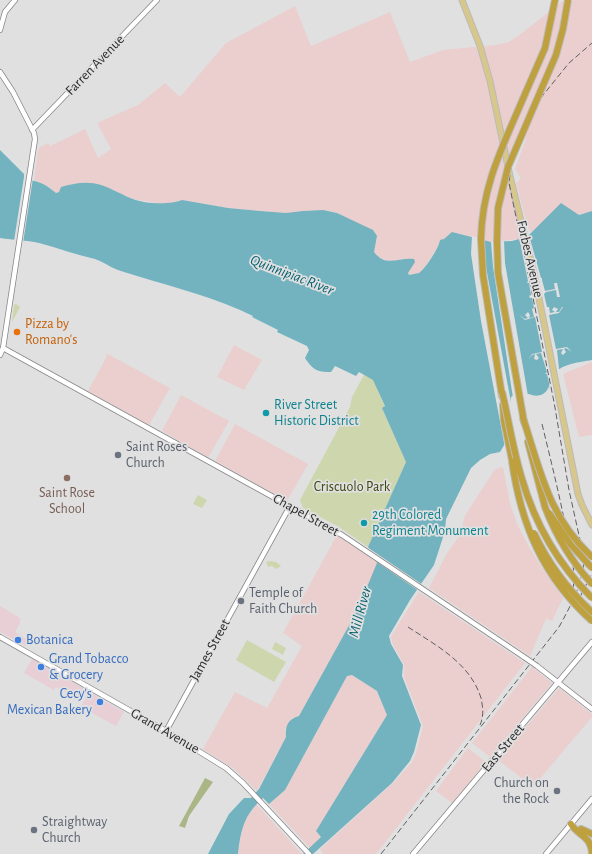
<!DOCTYPE html>
<html>
<head>
<meta charset="utf-8">
<style>
	body { margin:0 }
	canvas { display:block; background:#e0e0e1 }
</style>
</head>
<body>
<canvas width="592" height="854"></canvas>
<script>
const g = document.querySelector('canvas').getContext('2d');
g.lineJoin = 'round';
function fill(path, color) {
  g.fillStyle = color;
  g.fill(path, 'evenodd');
}
function trace(path, color, width, dash) {
  g.strokeStyle = color;
  g.lineWidth = width;
  g.lineCap = dash ? 'butt' : 'round';
  g.setLineDash(dash || []);
  g.stroke(path);
}
function write(font, color, halo, rows, align = 'center') {
  g.font = font + ' "Alegreya Sans",sans-serif';
  g.lineWidth = 3.5;
  g.setLineDash([]);
  g.textBaseline = 'middle';
  g.strokeStyle = halo;
  g.fillStyle = color;
  for (const [text, x, y, turn = 0] of rows) {
    g.save();
    g.translate(x, y);
    g.rotate((+turn || 0) * Math.PI / 180);
    g.textAlign = isNaN(turn) ? turn : align;
    if (halo) g.strokeText(text, 0, 0);
    g.fillText(text, 0, 0);
    g.restore();
  }
}
const commercial = new Path2D(`
	M0,606L20,618V623L15,632L28,640L26,646L0,632Z
	M32,659L83,688L77,699L56,687L54,690L24,673Z
	M89,692L124,712L116,726L81,707Z`);
const industrial = new Path2D(`
	M564,0H592V211L539,226L531,232L528,228L516,183L521,178L515,169L525,142L529,120L509,170L525,235L519,239L491,242L452,232L439,245L428,262L420,273L409,275L408,273L409,270L415,262L410,259L397,262L389,261L378,257L374,252L377,237L350,220L337,213L323,210L303,211L286,213L260,211L228,208L182,200L175,203H156L133,199L100,185L73,184L62,187L59,192L56,193L48,186L34,180L38,151L40,147L48,143L50,146L85,129L98,158L111,149L97,123L138,105L165,83L180,97L226,43L295,6L311,46L390,12L410,62L443,50L495,45L509,42L522,33Z
	M234,345L262,360L244,390L217,377Z
	M106,353L170,388L149,425L88,391L107,356Z
	M592,362V435L579,437L563,374Z
	M181,395L229,421L208,458L162,431Z
	M235,424L308,464L287,501L215,461Z
	M503,467L510,503L517,524L528,545L542,568L563,598L552,621L546,619L530,656L429,588L447,553L461,534L464,517L495,469Z
	M337,535L378,563L357,611L299,716L292,718L285,730L286,737L257,791L234,769L203,749L235,692L267,708L302,646L283,633Z
	M419,592L525,663L376,854H323L320,849L393,783L412,762L416,753L423,726L404,677V665L392,643L391,636Z
	M532,667L552,683L490,757L472,743Z
	M350,674L377,691L387,715L316,831L321,837L310,848L269,804L285,790L347,676Z
	M559,688L592,714V717L533,787L498,760Z
	M468,748L486,762L452,803L436,791Z
	M256,804L302,854H238L243,824Z`);
const green = new Path2D(`
	M16,304L20,307L12,322L14,305Z
	M364,375L373,379L385,407L382,408L406,462L368,547L339,527L303,508L300,500L350,407L352,397Z
	M198,495L207,500L202,508L193,504Z
	M270,561L276,562L281,566L276,569L272,566L268,567L266,562Z
	M247,640L286,662L274,682L236,660Z
	M275,642L286,648L283,655L272,649Z`);
const forest = new Path2D(`
	M205,778L213,782L189,816L185,828L179,826Z`);
const water = new Path2D(`
	M0,150L24,174V177C30,181 39,181 45,185C49,187 52,190 56,193L59,192L61,187C75,183 88,181 101,185C113,189 122,195 133,199C145,204 170,205 182,200L228,208L260,211L286,213L303,211L323,210L337,213L373,230L377,236L374,252C386,268 399,257 414,259L415,262L408,273L409,275C412,274 416,274 419,273C425,269 439,248 440,240L444,239L452,232L491,242L512,241L519,239L525,235H529L561,203L579,215L592,211V360C580,362 559,364 553,376C550,382 549,391 543,394C531,400 526,387 511,397L506,442L500,452L490,454L480,460L471,468L446,519L445,531L434,565L410,600L389,636L391,644L403,665L402,676L421,725L414,752L410,761L392,783L313,854H303L321,837L316,831L387,715L377,691L352,675L347,676L285,790L269,804L263,798C244,815 241,829 238,854H208L229,814L244,798H251L259,789L286,737C285,726 288,719 299,716L357,611L377,563L368,547L406,462L382,408L385,406L373,380L359,372L356,376L335,366L331,372C317,372 313,370 305,358L309,350L307,346L277,332L278,330L252,317L253,316C216,298 177,288 137,276C129,273 119,271 111,267C106,264 101,261 95,259C77,255 58,248 39,243C27,240 13,240 0,238Z`);
const pier = new Path2D(`
	M24,177L33,178L23,243L14,241Z
	M529,235L541,278H542V280L545,291L555,289L554,283H557L560,297H557L556,290L546,292L544,294L547,307H549L550,313L555,312L552,310L554,307L558,309L556,312H559L562,307H563L559,313L549,315L556,349L567,347L572,352L566,348L564,349L566,352L563,355L561,353L563,349L557,350L559,369H561L562,371L556,376L550,389H549L550,387L547,374H545L547,372L541,353L536,354L539,358L537,360L534,359L535,354L532,355L528,360L532,354L542,352L535,317L525,320L519,315L525,319L528,318L525,315L528,312L530,315L529,318L534,317L532,309L534,308L532,298H530L529,296L531,295L529,283H527L528,281L519,237Z
	M472,236L483,239L486,267L512,408L508,443L505,448L481,321L471,254Z
	M504,241L505,263L528,396L524,394L517,395L513,398L493,267L491,242Z
	M367,547L423,585L419,591L374,560L367,548Z`);
const secondary = new Path2D(`
	M0,30L5,12L15,0
	M0,72L13,92L34,133L35,139L3,348L0,355
	M32,130L157,0
	M3,348L342,535L524,657
	M0,637L166,731L226,768L243,783L309,854
	M537,666L592,709
	M166,731L290,506
	M413,854L592,642
	M546,854L592,799`);
const primary = new Path2D(`
	M462,0L480,46L490,81L510,176L534,273L578,494L582,505L592,525`);
const highway = new Path2D(`
	M525,94L545,48L555,0
	M481,239L483,275L502,396
	M497,241L498,273L524,422
	M503,405L504,421L513,465
	M528,442L545,507
	M571,824C578,836 591,835 592,854
	M581,829L592,834`);
const rail = new Path2D(`
	M542,424C551,461 560,497 567,534C571,554 577,574 572,594
	M580,597L592,573
	M408,627C437,646 470,663 481,698C483,707 484,716 480,725
	M381,854L559,627C571,605 583,584 584,558L569,490L554,402L527,268L512,198L509,182L512,159L520,133L531,110L569,63L592,43`);
const secondaryBridge = new Path2D(`
	M524,657L537,666`);
const highwayBridge = new Path2D(`
	M481,239C482,184 504,144 525,94
	M497,241L498,208L508,167L556,55L563,29L568,0
	M502,392C509,421 513,450 522,479C535,524 559,565 592,598
	M523,418C541,472 548,516 592,557
	M512,461C521,525 543,577 592,621
	M545,507C556,536 571,561 592,584
	M549,513L571,545L592,568
	M534,533C548,563 567,589 592,612`);
const markers = [
	[17,332,4,"#e8710a"],
	[266,413,4,"#0f9aa8"],
	[118,455,4,"#6b7280"],
	[67,478,4,"#8d6e63"],
	[364,523,4,"#0f9aa8"],
	[241,601,4,"#6b7280"],
	[18,640,4,"#3f7fe0"],
	[41,667,4,"#3f7fe0"],
	[100,702,4,"#3f7fe0"],
	[557,791,4,"#6b7280"],
	[34,830,4,"#6b7280"]
];
const streetNames = [
	["Farren Avenue",95,65,-46],
	["Forbes Avenue",530,259,77],
	["Chapel Street",306,515,29],
	["James Street",210,650,-61],
	["Grand Avenue",165,731,30],
	["East Street",503,748,-50]
];
const foodNames = [
	["Pizza by",25,324],
	["Romano's",25,340]
];
const cultureNames = [
	["River Street",274,405],
	["Historic District",274,421],
	["29th Colored",372,515],
	["Regiment Monument",372,531]
];
const worshipNames = [
	["Saint Roses",126,447],
	["Church",126,463],
	["Temple of",249,593],
	["Faith Church",249,609],
	["Church on",549,783,"right"],
	["the Rock",549,799,"right"],
	["Straightway",42,822],
	["Church",42,838]
];
const parkNames = [
	["Criscuolo Park",352,487]
];
const educationNames = [
	["Saint Rose",67,493],
	["School",67,509]
];
const shopNames = [
	["Botanica",26,640],
	["Grand Tobacco",49,659],
	["& Grocery",49,675],
	["Cecy's",92,694,"right"],
	["Mexican Bakery",92,710,"right"]
];
const waterNames = [
	["Quinnipiac River",292,275,21],
	["Mill River",360,612,-75]
];
fill(commercial, '#e8ced5');
fill(industrial, '#eacfce');
fill(green, '#cdd6ad');
fill(forest, '#abb686');
fill(water, '#73b2bf');
fill(pier, '#e0e0e1');
trace(secondary, '#878788', 6);
trace(primary, '#bbb', 7);
trace(highway, '#bbb', 8);
trace(secondary, '#fff', 4.5);
trace(primary, '#d8c78b', 5);
trace(highway, '#bea13e', 6);
trace(rail, '#5f5f60', 1, [6, 3]);
trace(secondaryBridge, '#878788', 6, []);
trace(highwayBridge, '#bbb', 8, []);
trace(secondaryBridge, '#fff', 4.5);
trace(highwayBridge, '#bea13e', 6);
for (const [x, y, r, color] of markers) {
  const dot = new Path2D();
  dot.arc(x, y, r, 0, 2 * Math.PI);
  g.fillStyle = color;
  g.fill(dot);
  trace(dot, '#e0e0e1', 1.5);
}
write('14px', '#2b2b2b', '#e0e0e1', streetNames);
write('14px', '#c56008', '#e0e0e1', foodNames, 'left');
write('14px', '#0d838f', '#e0e0e1', cultureNames, 'left');
write('14px', '#5b616d', '#e0e0e1', worshipNames, 'left');
write('14px', '#3c450d', '#e0e0e1', parkNames);
write('14px', '#785e54', '#e0e0e1', educationNames);
write('14px', '#366cbe', '#e0e0e1', shopNames, 'left');
write('italic 15px', '#076270', '#e0e0e1', waterNames);
</script>
</body>
</html>
